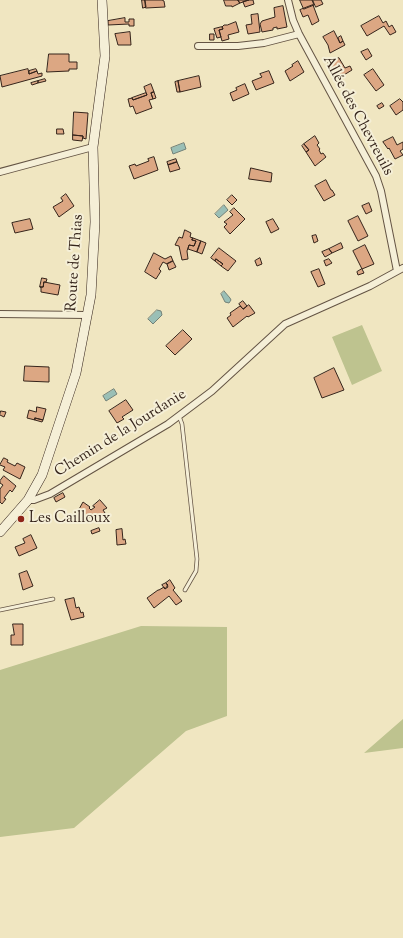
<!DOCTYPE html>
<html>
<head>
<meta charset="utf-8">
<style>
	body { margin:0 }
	canvas { display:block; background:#f0e6c1 }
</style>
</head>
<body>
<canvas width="403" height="938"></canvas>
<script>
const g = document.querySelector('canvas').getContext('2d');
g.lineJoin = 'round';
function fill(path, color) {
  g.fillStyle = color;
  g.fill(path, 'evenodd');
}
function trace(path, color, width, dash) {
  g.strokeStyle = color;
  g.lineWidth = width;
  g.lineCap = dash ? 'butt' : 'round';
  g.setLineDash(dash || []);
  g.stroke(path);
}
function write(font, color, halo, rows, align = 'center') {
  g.font = font + ' "Sorts Mill Goudy",serif';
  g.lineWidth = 4;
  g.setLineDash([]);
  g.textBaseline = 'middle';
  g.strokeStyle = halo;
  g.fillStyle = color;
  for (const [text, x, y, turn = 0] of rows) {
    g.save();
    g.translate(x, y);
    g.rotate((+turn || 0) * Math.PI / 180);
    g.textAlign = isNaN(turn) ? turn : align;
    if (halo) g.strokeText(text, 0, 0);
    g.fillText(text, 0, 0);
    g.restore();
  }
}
const green = new Path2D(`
	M362,325L382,371L352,385L332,337Z
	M141,626L227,627V716L186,731L74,828L0,837V670Z
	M403,719V748L364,753Z`);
const water = new Path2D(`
	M184,143L186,149L173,154L171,148Z
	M224,205L228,210L219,218L215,214Z
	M224,291L230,298L231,300L229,303L225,302L221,294Z
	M157,310L161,311L162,315L153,324L148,319Z
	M114,389L117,394L106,401L103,396Z`);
const building = new Path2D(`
	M142,0H145L146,7L143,8Z
	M145,0H162L164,1L165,7L146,8Z
	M224,0H238L240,3L232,7V6H226Z
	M238,0H249L240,3Z
	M249,0H253L254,4L245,7L243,2Z
	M300,0H312L314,5L304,9Z
	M313,0H321L323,4L316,7Z
	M313,5L319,21L312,25L308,15L303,17L300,10Z
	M283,6L287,27L277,29V27L273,28V30L262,32L260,24L262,21L275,17L274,8Z
	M258,14L260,32L248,34L246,25L252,24L251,15Z
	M379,16L383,23L386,21L389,27L392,25L396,32L390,35L384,26L367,36L361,26Z
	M125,18V22H129V19H134V26H129V24L108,25V21Z
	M236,22L239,32L228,35L229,39L222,41L219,30L223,29L222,27L224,25H227Z
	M222,27L223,29L219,30L221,37L217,38L214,29Z
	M334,31L340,43L343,41L345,45L330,53L328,45L323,37Z
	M130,32L131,45H118L115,34Z
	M210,34H214V40H210Z
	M341,36L343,41L340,43L338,38Z
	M368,49L372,56L366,60L361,52Z
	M49,54H69V62H77V69H69V71L47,72Z
	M339,58L345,68L350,66L352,70L339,78L328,63Z
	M298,61L304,72L290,81L285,71L293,66L292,65Z
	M28,69L29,74L37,71L38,74L42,73V76L2,87L0,76Z
	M36,69L37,71L29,74V71Z
	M373,69L384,85L376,91L364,75Z
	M269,71L274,83L256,90L252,81L262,77L260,74Z
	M199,76L201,87L180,92L178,81Z
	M45,79L46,81L38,83V81Z
	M38,81V83L32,85L31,83Z
	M178,81L180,92H177L175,82Z
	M151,84L154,92L151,93L153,99L149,100L152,108L136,114L133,106L130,107L128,99L132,98L133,100L147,95L144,87Z
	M245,84L249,94L233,101L230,93L237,90L236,88Z
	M154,92L156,98L153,99L151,93Z
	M146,93L147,95L133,100L132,98Z
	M400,99L403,102V110L396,115L390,106Z
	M382,103L384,106L379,109L377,106Z
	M74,112L88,113L86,139L83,138V136L73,135Z
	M57,129H63L64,134H57Z
	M73,135L83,136L82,141L73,140Z
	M315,136L319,143L317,145L320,149L319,150L321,154L323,153L326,157L315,166L306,152L309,150L304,144Z
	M393,137L397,145L403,142V149L400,151L403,155L395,159L389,148L388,149L383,142Z
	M304,144L309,150L306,152L302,146Z
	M154,157L158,170L134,179L129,166L135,164L136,166L149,161L148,159Z
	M176,159L177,162L168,165L167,162Z
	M177,162L180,169L170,172L168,165Z
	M251,168L272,173L271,182L249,179Z
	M326,180L331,190H332L335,195L324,201L315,186Z
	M66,194L74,206L59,217L53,207L63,201L61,198Z
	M232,195L237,200L232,205L227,200Z
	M369,203L372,211L366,214L362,206Z
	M234,208L245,219L230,234L224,227L227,224L224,222L233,215L230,212Z
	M358,216L368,236L358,241L348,221Z
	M30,219L33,229L15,233L12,223Z
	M273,219L279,229L271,233L266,222Z
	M185,230L191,233L190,237L193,238L192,240L196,241L194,246L189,245L187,251L188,259L182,260L179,246L175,245L179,237L182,238Z
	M316,235L318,241L314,243L312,236Z
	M193,238L201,241L197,252L188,249L189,245L194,246L196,241L192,240Z
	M201,241L206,243L202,254L197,252Z
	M341,243L343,248L332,253L329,249Z
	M365,245L374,264L362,269L353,251Z
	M219,248L236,261L228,271L221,266L223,264L216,259L215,261L211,258Z
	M329,249L332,253L325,257L322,252Z
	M154,253L165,259L171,256L173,261L167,264L163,262L159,269L161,271L156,279L145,272Z
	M260,258L262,264L257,266L255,261Z
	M216,259L223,264L221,266L215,261Z
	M329,259L332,263L326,266L324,261Z
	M173,261L176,267L169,270L167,264Z
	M319,269L325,284L318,287L311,272Z
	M362,269L364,273L358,275L357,272Z
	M42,278L47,279L46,282H44L43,287H40Z
	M44,282L60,285L58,295L41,292V287H40H43Z
	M243,301L247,306L243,309L239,304Z
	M249,305L255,313L248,317L247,316L233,327L227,318L231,315L230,313L240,306L243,309Z
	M183,330L192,339L175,355L166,346Z
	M25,366L49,367V382L24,381Z
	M334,368L344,390L322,398L314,378Z
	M126,400L133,410L122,417L124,419L117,423L109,411Z
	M37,407L46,409L43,420L35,418V420L27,418L29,410L36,412Z
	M1,411L6,412L4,417L0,415Z
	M35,418L43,420L42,422L35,420Z
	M4,458L8,460L7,462L15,466L17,463L25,467L20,479L3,470L5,467L0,465Z
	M4,476L16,486L12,492L10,490L4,498L6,499L2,504L0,502V489L3,485L0,483V481Z
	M63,493L65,497L56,502L54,498Z
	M100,500L107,508L103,510L105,513L102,515L101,514L94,520L90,516L89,518L78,511L83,502L90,507L89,508L91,510L95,507L93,506Z
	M99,528L100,531L92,534L91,531Z
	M122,529L123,540L125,539L126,544L117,545L116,530Z
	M31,535L37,548L19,556L15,547L25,543L23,539Z
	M27,571L33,586L23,590L19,574Z
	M170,580L175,588L173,590L182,601L176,605L169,596L154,608L147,598L158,590H159L164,587L165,589L168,587L166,583Z
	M166,583L168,585L165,589L162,585Z
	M74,598L76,608L79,607L81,613L83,612L84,617L71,620L65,600Z
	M13,624H23V645H11V635H14Z`);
const lane = new Path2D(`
	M179,416L182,424L197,559L196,571L185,590
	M0,610L53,599`);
const street = new Path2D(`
	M288,0L293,20L299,34L376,176L381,191L397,271
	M198,46H238L264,43L299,34
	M0,172L93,147
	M0,314L87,315
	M28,500H34L50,494L168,424L212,391L285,324L370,286L403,268`);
const secondary = new Path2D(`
	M0,532L28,500L42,475L76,373L91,295L95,222L93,147L105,56L102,0`);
const markers = [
	[21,519,4,"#8f2418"]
];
const streetNames = [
	["Allée des Chevreuils",357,116,62],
	["Route de Thias",76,263,-86],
	["Chemin de la Jourdanie",121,434,-32]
];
const poiNames = [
	["Les Cailloux",29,519]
];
fill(green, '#bec38f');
fill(water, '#9abfb6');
trace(water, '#728178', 1);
fill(building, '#dca783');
trace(building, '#35241b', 1);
trace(lane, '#645444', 4.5);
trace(street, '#645444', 8);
trace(secondary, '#35241b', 10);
trace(lane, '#f5efd7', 3);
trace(street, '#f5efd7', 6);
trace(secondary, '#f5efd7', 9);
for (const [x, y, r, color] of markers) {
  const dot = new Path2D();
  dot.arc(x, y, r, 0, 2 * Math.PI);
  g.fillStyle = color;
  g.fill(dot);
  trace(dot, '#f5efd7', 1.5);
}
write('15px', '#35241b', '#f5efd7', streetNames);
write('15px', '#35241b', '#f5efd7', poiNames, 'left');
</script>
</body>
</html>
